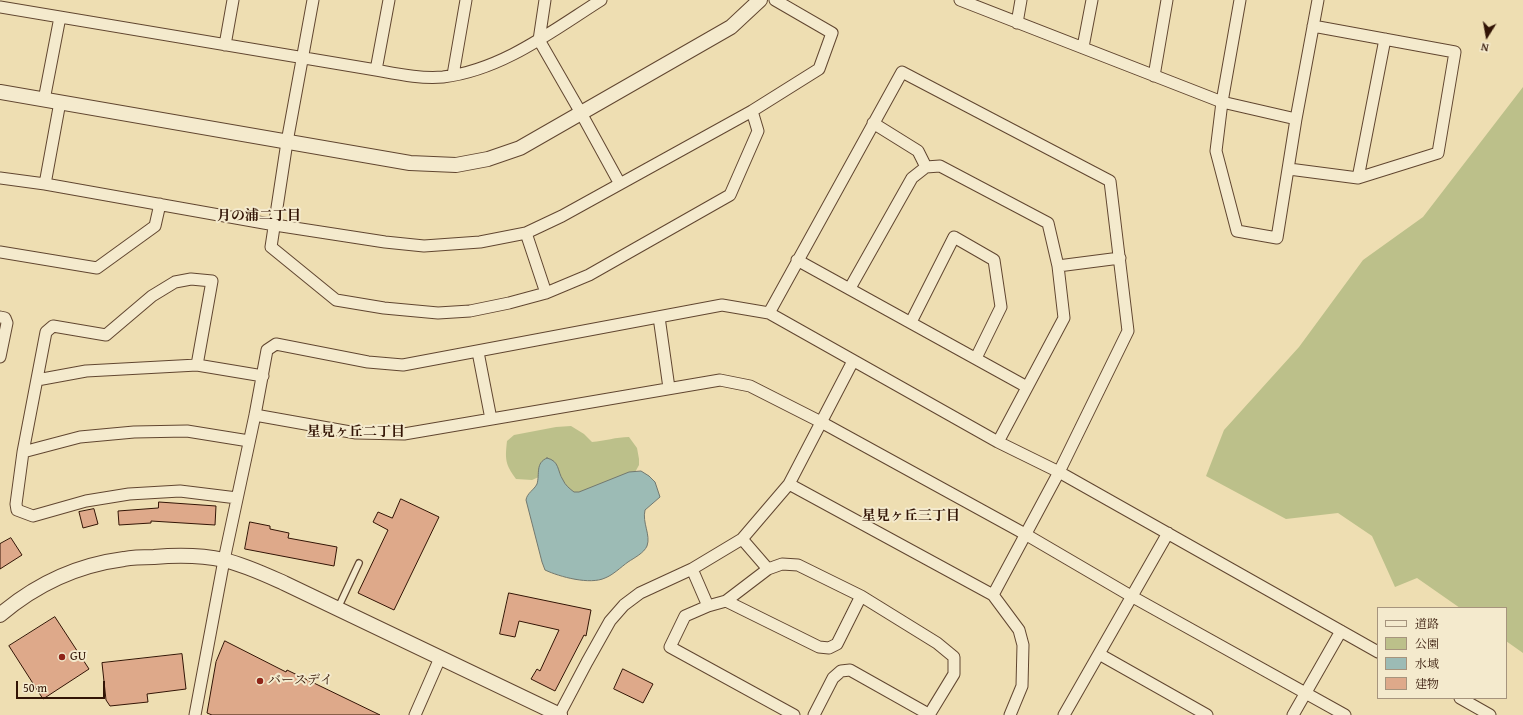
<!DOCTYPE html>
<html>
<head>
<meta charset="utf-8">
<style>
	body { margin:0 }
	#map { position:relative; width:1523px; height:715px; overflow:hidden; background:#eedeb2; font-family:"Gentium Book Plus","Noto Serif JP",serif }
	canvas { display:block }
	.legend { position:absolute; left:1377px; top:607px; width:130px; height:92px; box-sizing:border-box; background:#f4eacd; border:1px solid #a6947d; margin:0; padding:5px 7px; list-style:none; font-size:12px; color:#321405 }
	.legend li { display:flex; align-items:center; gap:8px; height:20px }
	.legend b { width:20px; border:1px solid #a6947d }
	.north { position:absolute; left:1467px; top:16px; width:40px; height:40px; -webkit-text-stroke:3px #f4eacd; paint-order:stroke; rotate:191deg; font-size:11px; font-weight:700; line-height:16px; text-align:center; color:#321405 }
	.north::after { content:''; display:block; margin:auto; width:14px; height:18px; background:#321405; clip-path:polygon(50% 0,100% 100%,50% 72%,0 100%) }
	.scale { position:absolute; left:16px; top:681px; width:89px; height:18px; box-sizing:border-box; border:2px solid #321405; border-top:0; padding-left:5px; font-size:12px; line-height:14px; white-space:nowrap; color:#321405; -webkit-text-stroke:3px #f4eacd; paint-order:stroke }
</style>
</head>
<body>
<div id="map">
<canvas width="1523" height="715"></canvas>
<ul class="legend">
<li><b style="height:5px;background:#f4eacd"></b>道路</li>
<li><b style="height:11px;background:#bcc08a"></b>公園</li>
<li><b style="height:11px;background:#9cbbb5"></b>水域</li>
<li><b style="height:11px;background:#dea98a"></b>建物</li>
</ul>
<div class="north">N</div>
<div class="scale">50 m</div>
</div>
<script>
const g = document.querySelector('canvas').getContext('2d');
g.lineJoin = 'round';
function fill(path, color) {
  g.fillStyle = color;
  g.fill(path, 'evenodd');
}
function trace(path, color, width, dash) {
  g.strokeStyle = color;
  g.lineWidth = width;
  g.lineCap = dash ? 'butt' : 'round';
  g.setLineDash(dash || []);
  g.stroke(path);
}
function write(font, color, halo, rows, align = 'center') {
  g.font = font + ' "Gentium Book Plus","Noto Serif JP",serif';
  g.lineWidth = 4;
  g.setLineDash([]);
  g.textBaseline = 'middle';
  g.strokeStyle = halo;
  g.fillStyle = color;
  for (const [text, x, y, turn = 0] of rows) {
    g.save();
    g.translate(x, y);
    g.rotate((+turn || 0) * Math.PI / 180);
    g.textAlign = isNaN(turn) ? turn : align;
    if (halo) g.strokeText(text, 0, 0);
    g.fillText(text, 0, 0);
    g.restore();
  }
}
const green = new Path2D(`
	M1523,87V653L1506,641V608H1460L1417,578L1395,587L1372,536L1338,513L1286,519L1206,476L1224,430L1299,347L1363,260L1423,217Z
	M571,426L584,434L592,442C605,441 616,437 629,437L637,448L639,459V465L633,476L592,493H568L550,472L532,480L516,479C505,464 505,459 507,441L514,435L556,427Z`);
const water = new Path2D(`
	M547,458C560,461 557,471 563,480C565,485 570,489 574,492H579L629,472L641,471L649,476L655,482L660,497L645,510C642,523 651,535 647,546C644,553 634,558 628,562C621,567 613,575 605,578C590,585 560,577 545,570L542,562L526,500C527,493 534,490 537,484C540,474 535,463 547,458Z`);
const building = new Path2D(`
	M401,499L439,517L394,610L358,593L388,530L373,522L378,512L392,518Z
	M159,502L216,506L215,525L151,521V523L119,525L118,511L158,508Z
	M94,509L98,524L83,528L79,512Z
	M250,522L270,526V529L289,533L288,538L337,547L334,566L245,549Z
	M11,538L22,555L0,569V544Z
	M509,593L591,610L586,636L584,635L555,691L531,679L537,669L540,671L559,630L519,621L515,637L500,634Z
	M55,617L89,669L43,699L9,646Z
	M225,641L286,672L287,670L380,715H212L207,713L216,662Z
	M182,654L186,689L147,694L148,702L110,706L106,700L102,663Z
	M623,669L653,684L643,703L614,689Z`);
const service = new Path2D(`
	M338,608L359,563`);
const minor = new Path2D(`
	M313,0L287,142L271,247L336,300L384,308L438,313L470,311L509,303L546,293L589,275L730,195L758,131L752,111
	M545,0L539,40L581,113L620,184
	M960,0L1222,102L1296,119
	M1240,0L1222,102L1216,151L1237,231L1277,238L1296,119L1318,0
	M0,7L376,70C398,74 421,79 443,77C502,70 552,31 601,0
	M1017,23L1021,0
	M225,45L233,0
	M1083,47L1092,0
	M376,70L389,0
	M453,75L466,0
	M1154,76L1167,0
	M44,100L60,17
	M873,123L918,151L926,167
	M1289,169L1358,178L1438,153L1455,52L1313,26
	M0,178L45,184L275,225L385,242L424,246L480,242L526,233L562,216L752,111L819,69L832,33L775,0
	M1358,178L1385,39
	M45,184L60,102
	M526,233L546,293
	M0,252L97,268L155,226L160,204
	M797,260L1027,387
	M1058,266L1120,258
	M850,288L912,178L926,167L940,166L1048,223L1058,266L1064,318L998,442
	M769,313L902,72L1110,181L1128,331L1059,472L993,595
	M0,317L5,318L7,323L0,357
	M659,317L669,388
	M911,322L954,237L994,260L1001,307L976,358
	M478,352L491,419
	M197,365L212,281L191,279L175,282L152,296L106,335L53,326L46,332L23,452L16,504L17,510L33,516L86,501L129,494L180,491L237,498
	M37,380L86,371L197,365L263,376
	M255,415L356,433L404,434L720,380L750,386L821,422L1025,534L1131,596L1345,715
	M23,452L80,437L134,432L187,431L249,441
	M789,484L993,595L1019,630L1023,645L1022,686L1010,715
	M742,539L768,569
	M692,569L708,606
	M726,601L819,647L829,648L837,644L861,596
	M1099,654L1207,715
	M1460,698L1490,715
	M195,715L224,560L255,415L267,350L276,344L368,362L403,365L722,305L769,313L998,442L1059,472L1378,652
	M415,715L440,658
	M559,715L587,662L610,621L624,605L640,593L692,569L742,539L789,484L853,361
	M794,715L670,647L685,616L708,606L726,601L768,569L782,564L798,565L861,596L937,643L954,657V674L929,715
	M814,715L833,678L841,671L850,670L930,715
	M1064,715L1168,533
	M1293,715L1341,631`);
const tertiary = new Path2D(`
	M0,92L410,163L456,165L488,159L520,148L731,27L760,0
	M0,615C35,585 78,565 124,559C134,557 144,557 154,557C178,555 201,555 224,560C245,565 264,574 284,583L560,715`);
const markers = [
	[62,657,4,"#8f2418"],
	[260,681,4,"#8f2418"]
];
const poiNames = [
	["GU",70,657],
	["バースデイ",268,681]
];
const neighbourhoodNames = [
	["月の浦二丁目",259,216],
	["星見ヶ丘二丁目",356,432],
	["星見ヶ丘三丁目",911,516]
];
fill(green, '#bcc08a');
fill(water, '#9cbbb5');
trace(water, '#72786f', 1);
fill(building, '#dea98a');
trace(building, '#321405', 1);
trace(service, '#614630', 8);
trace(minor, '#614630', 13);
trace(tertiary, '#614630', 16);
trace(service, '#f4eacd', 5.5);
trace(minor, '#f4eacd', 11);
trace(tertiary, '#f4eacd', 14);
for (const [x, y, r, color] of markers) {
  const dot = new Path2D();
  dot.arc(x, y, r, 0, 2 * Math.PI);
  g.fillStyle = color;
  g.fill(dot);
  trace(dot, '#f4eacd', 1.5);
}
write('13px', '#321405', '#f4eacd', poiNames, 'left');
write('bold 14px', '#321405', '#f4eacd', neighbourhoodNames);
</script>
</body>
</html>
